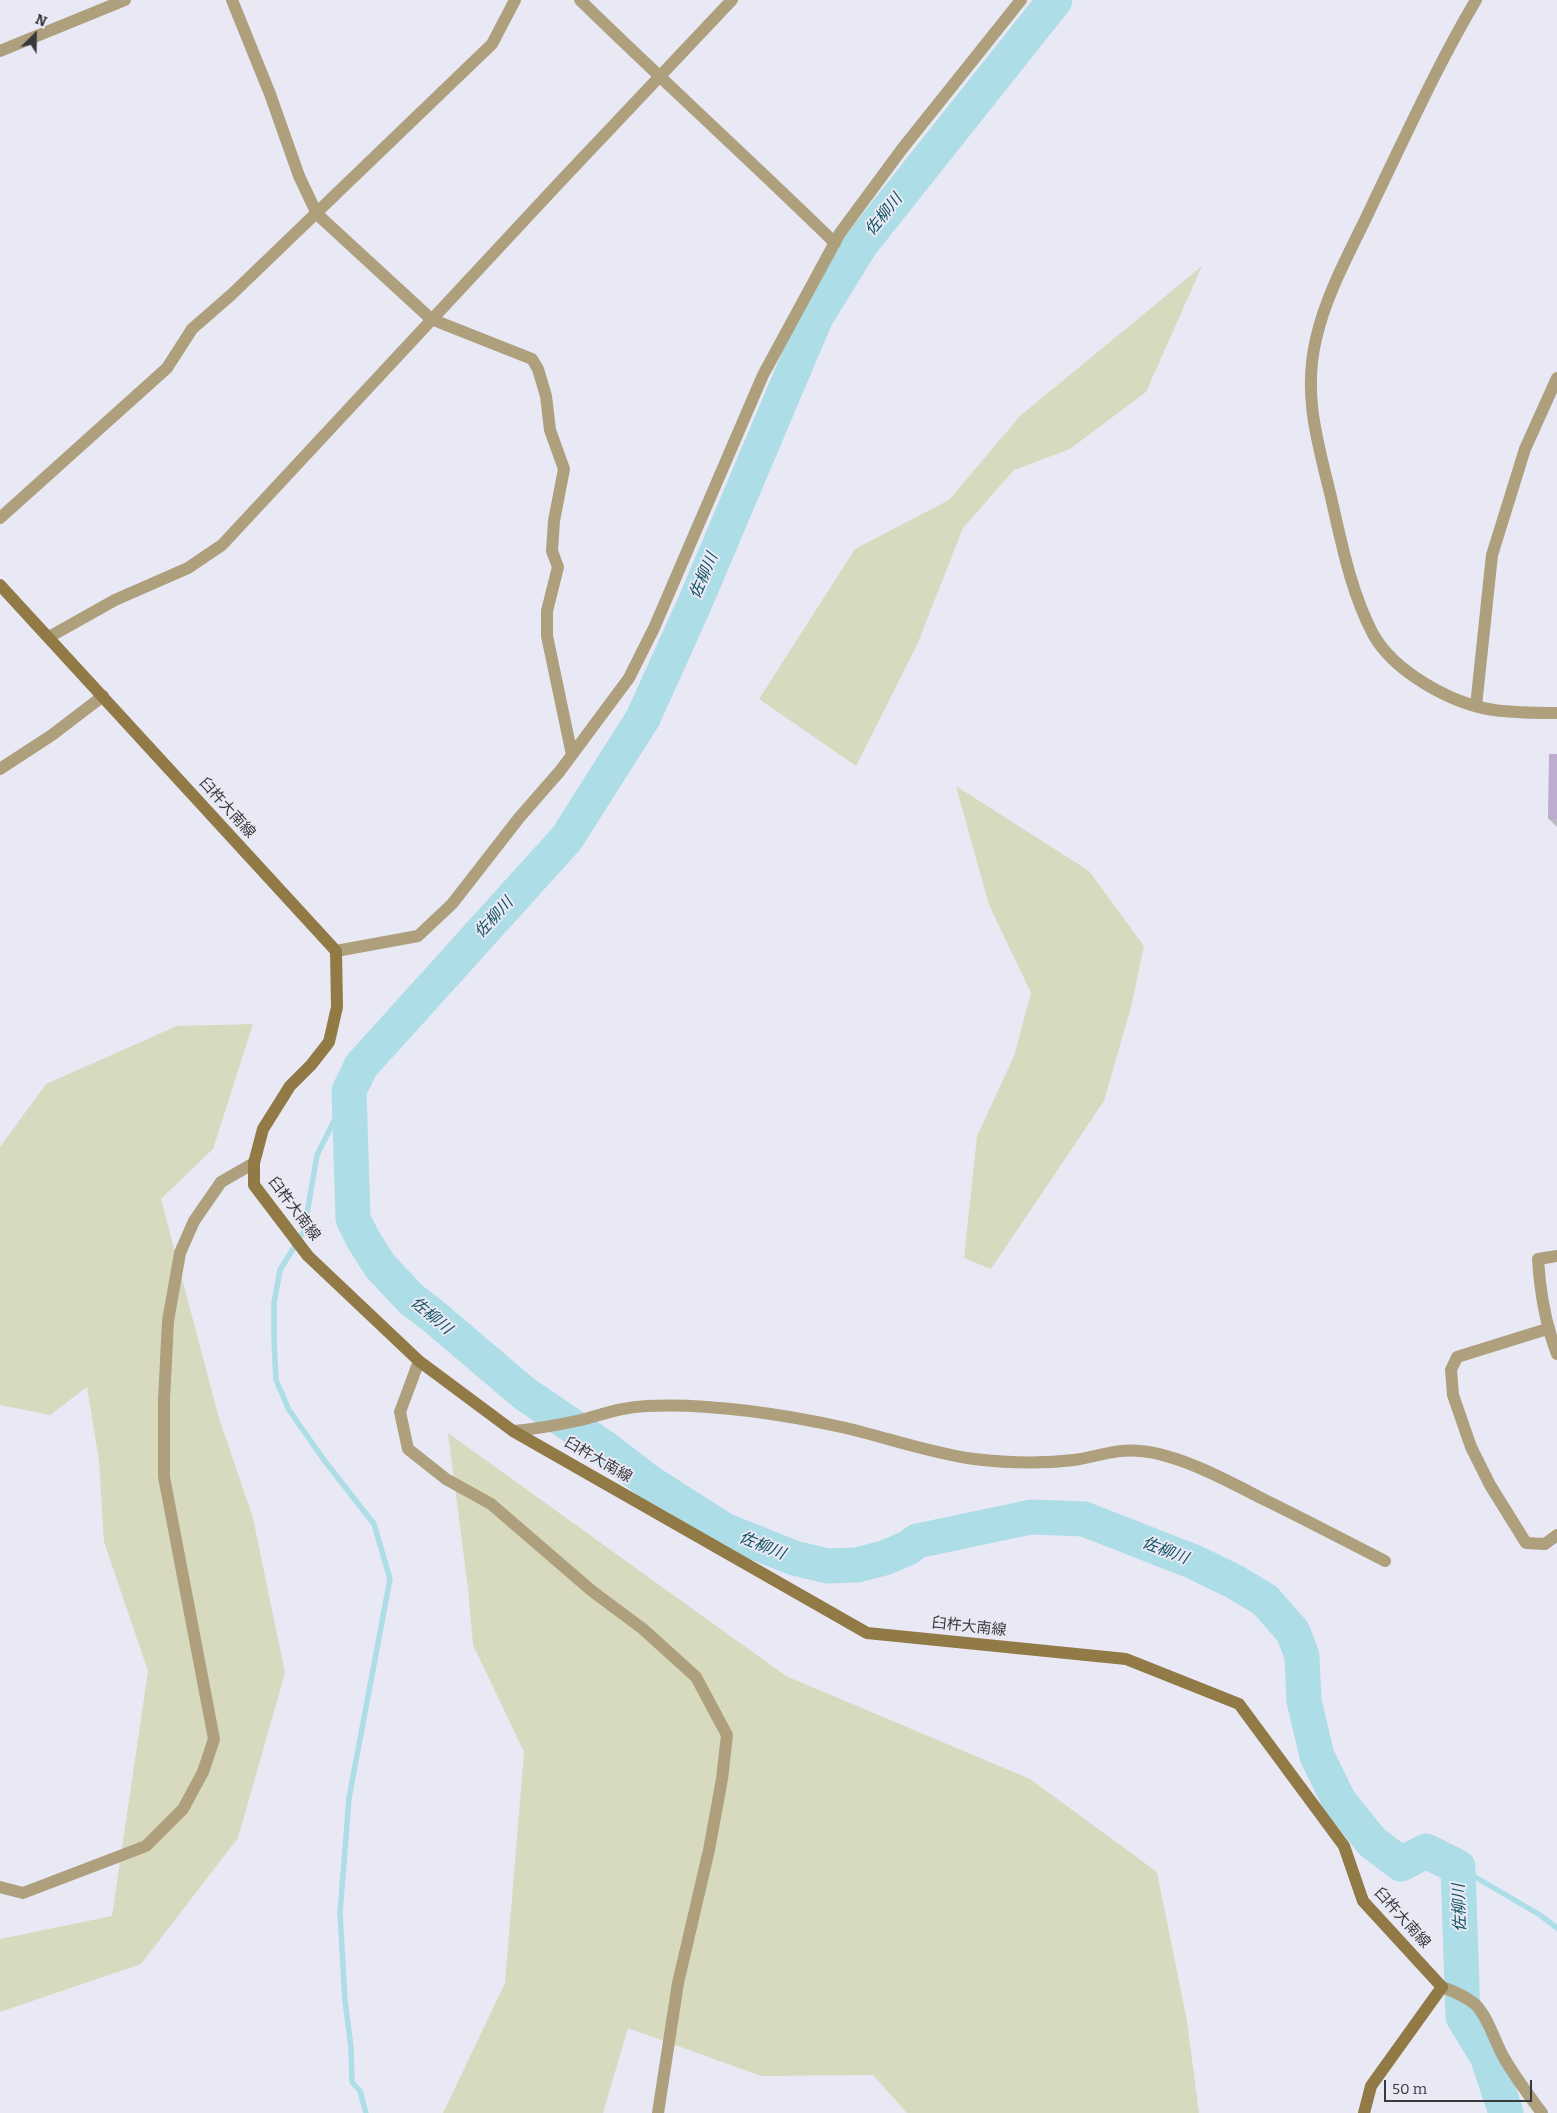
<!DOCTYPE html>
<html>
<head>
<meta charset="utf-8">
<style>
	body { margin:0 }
	#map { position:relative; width:1557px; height:2113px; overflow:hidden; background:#e9e9f5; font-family:Bitter,serif }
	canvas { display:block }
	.north { position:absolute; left:10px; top:10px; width:50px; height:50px; -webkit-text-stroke:4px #e9e9f5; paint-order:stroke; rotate:23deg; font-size:14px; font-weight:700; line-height:20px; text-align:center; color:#39393d }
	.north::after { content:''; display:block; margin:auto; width:18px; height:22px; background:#39393d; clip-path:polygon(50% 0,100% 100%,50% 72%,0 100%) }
	.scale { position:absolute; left:1384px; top:2080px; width:148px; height:22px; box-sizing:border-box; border:2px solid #39393d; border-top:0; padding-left:6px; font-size:15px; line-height:18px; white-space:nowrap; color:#39393d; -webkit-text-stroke:4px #e9e9f5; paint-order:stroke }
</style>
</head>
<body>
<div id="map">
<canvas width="1557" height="2113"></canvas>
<div class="north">N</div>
<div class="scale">50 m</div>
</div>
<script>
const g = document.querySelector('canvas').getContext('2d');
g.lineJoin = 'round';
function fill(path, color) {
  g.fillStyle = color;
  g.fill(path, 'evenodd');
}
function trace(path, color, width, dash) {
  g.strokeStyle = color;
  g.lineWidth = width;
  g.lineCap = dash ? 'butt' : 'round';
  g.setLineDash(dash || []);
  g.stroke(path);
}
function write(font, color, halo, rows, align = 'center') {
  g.font = font + ' Bitter,"Noto Sans JP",serif';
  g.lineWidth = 4;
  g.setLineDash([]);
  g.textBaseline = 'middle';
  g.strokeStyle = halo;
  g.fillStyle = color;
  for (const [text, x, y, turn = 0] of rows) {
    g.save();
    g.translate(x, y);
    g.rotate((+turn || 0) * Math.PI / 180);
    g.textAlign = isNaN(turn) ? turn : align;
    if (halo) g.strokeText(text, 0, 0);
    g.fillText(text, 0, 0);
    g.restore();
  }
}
const green = new Path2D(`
	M1202,266L1146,392L1070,449L1014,470L963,528L917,645L856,766L759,699L855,549L949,500L1020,416Z
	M956,786L1089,871L1144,946L1131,1007L1104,1101L991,1269L964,1258L977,1136L1014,1056L1031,993L989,905Z
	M253,1024L213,1149L161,1199L219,1418L253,1518L285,1673L238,1838L141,1964L0,2012V1939L112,1916L148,1671L104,1542L99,1461L87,1387L50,1415L0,1405V1147L46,1084L177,1026Z
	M448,1433L786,1676L1030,1779L1157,1872L1187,2021L1199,2113H907L873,2075L761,2076L628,2028L603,2113H443L505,1983L524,1752L473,1645L468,1589Z`);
const shadow = new Path2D(`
	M1557,755V827L1549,819Z`);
const stream = new Path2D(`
	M349,1091L317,1155L304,1231L280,1270L274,1303V1339L276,1380L289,1410L324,1460L374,1524L390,1579L349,1798L340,1913L345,2001L351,2047L352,2082L360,2091L366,2113
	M1458,1867L1540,1915L1557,1928`);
const river = new Path2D(`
	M1055,0L861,244L816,317L694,605L643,718L567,838L361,1066L349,1091L353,1219L363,1239L380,1266L411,1299L432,1315L525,1394L605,1448L649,1482L724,1530L794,1558L827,1566L857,1565L884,1558L908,1548L917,1541L1031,1517L1084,1519L1194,1562L1235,1582L1265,1600L1293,1632L1302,1656L1304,1701L1317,1756L1339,1801L1372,1842L1401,1864L1426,1851L1458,1867L1463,2017L1487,2056L1506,2113`);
const building = new Path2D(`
	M1549,754H1557V819H1548Z`);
const minor = new Path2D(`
	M232,0L270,94L299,176L317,214L431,319L532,359L538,369L546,396L550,430L564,469L554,521L552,551L558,567L547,611V636L572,755
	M580,0C664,82 751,161 835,243
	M0,51L125,0
	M0,518L167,368L192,329L231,295L492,44L515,0
	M49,637L115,600L188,568L222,545L558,184L732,0
	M1476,706L1492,555L1525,449L1557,378
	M0,769L52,735L103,696
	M336,951L418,936L452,904L519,818L560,771L629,678L654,628L763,375L840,233L902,149L1021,0
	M1557,1256L1538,1259C1540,1292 1545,1323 1557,1354
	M1547,1329L1457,1357L1451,1370L1453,1395L1471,1447L1490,1485L1526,1543L1545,1544L1557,1535
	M419,1361L400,1412L408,1449L446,1479L491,1504L592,1591L643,1629L696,1677L727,1735L722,1779L709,1850L678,1983L658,2113
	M513,1431C536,1429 558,1425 581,1420C604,1414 622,1407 647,1406C713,1403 782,1414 846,1428C888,1438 930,1453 974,1459C1008,1463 1040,1464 1074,1460C1096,1457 1117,1448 1141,1451C1181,1455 1228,1481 1263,1499C1304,1519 1344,1540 1385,1561
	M0,1887L23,1893L146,1846L183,1809L203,1772L214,1739L164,1477V1400L168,1321L180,1253L194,1221L221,1182L254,1163
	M1442,1987C1453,1991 1467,1997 1476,2005C1489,2019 1494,2040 1503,2056C1514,2076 1528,2094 1542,2113`);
const tertiary = new Path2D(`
	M1476,0C1438,64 1407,133 1375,199C1354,245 1327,290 1316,339C1303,394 1317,440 1330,493C1341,540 1350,590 1373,634C1394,672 1452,704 1494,710C1515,713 1536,713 1557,713`);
const secondary = new Path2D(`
	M0,585L336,951L337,1007L329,1042L311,1065L290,1086L263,1129L254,1163V1185L308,1256L419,1361L513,1431L867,1633L1126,1659L1239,1704L1344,1846L1363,1901L1442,1987L1371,2086L1364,2113`);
const streetNames = [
	["臼杵大南線",227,808,48],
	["臼杵大南線",294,1209,53],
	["臼杵大南線",598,1460,30],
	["臼杵大南線",969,1627,6],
	["臼杵大南線",1402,1918,48]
];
const waterNames = [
	["佐柳川",884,215,-51],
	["佐柳川",704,576,-67],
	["佐柳川",494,918,-48],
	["佐柳川",431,1316,40],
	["佐柳川",762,1546,22],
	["佐柳川",1165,1551,21],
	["佐柳川",1460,1908,-92]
];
fill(green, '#d8dabf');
fill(shadow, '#0003');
trace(stream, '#addde7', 5.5);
trace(river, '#addde7', 35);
fill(building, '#beabcd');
trace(minor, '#ae9f7d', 12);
trace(tertiary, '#ae9f7d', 12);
trace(secondary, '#917a46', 12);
write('15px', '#39393d', '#e9e9f5', streetNames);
write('italic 16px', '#10535e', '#e9e9f5', waterNames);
</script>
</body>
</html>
